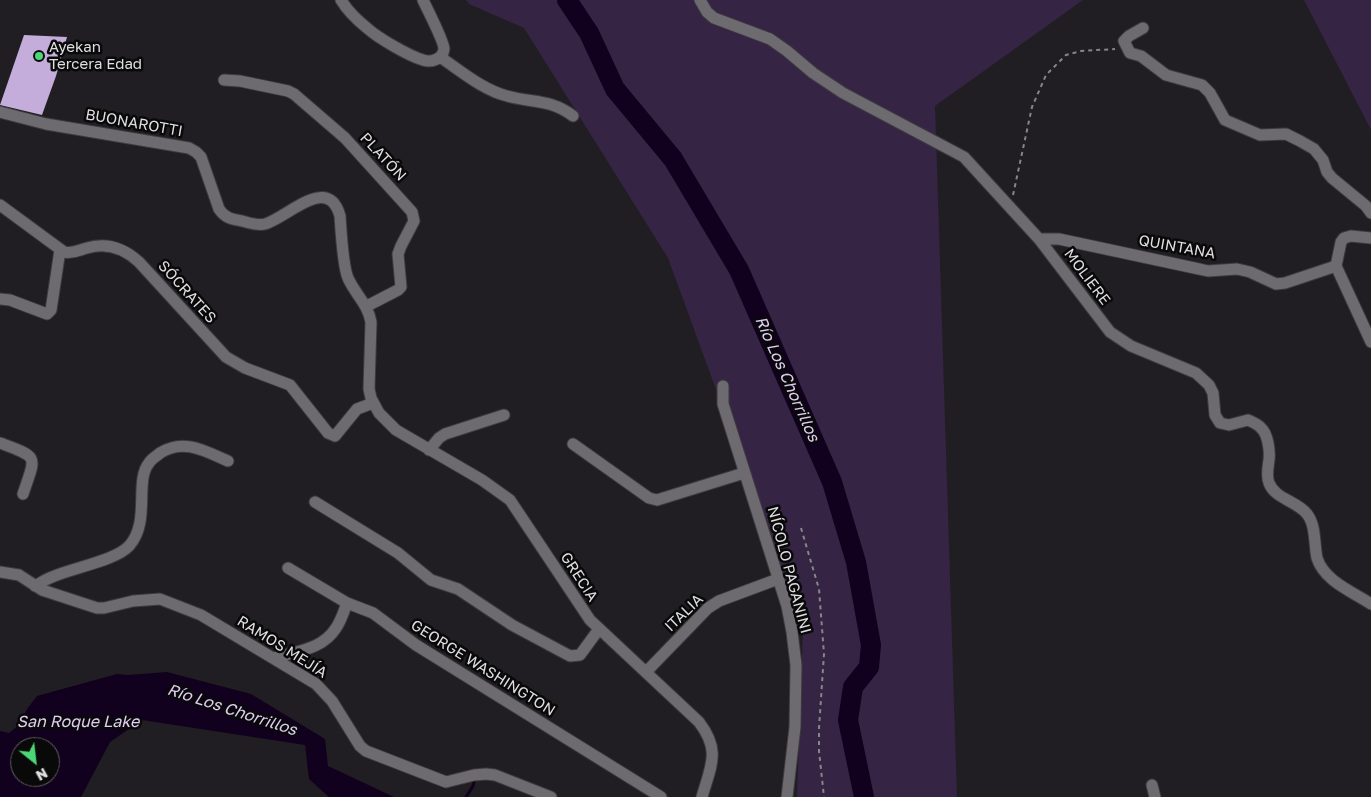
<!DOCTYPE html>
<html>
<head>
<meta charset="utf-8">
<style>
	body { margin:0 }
	#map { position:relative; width:1371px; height:797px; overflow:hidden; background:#201e22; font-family:"Golos Text",sans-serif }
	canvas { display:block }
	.north { position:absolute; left:10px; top:737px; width:50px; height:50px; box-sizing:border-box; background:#0a090a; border:1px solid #5f5e60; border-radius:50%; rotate:151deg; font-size:14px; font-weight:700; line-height:20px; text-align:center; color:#dfdee1 }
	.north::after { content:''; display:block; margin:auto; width:18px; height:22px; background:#4dd676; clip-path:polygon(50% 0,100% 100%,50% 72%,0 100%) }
</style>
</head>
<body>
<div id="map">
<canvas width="1371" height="797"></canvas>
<div class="north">N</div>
</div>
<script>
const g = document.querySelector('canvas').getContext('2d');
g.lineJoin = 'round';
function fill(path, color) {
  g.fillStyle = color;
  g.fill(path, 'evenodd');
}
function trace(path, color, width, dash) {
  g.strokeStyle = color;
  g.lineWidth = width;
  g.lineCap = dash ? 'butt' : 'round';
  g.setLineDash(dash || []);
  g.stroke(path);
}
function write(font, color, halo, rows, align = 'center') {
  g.font = font + ' "Golos Text",sans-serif';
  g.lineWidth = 5;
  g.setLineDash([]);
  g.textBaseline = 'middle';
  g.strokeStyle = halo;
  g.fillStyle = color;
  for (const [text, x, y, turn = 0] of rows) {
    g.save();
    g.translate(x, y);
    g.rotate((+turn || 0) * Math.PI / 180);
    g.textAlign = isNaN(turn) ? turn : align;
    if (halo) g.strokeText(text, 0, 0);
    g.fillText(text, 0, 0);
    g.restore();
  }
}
const green = new Path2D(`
	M466,0H1083L935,106L957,797H797L803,628L668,258L524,28L469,4Z
	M1304,0H1371V130Z`);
const water = new Path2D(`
	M167,672L251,694L325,739L328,766L394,797H329L309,779L305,745L142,720L110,742L81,797H0V731L9,733L19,725L27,709L37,696L117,674L128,675ZM20,747H50V777H20Z
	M861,742L873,797H859L846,744Z`);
const stream = new Path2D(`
	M466,797L473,786L475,778`);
const river = new Path2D(`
	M567,0L589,33L615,89L673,159L739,270L832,482L856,562L871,645L869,667L853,687L848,720L864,797`);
const building = new Path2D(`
	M24,35L67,37L56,76L42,115L0,105Z`);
const path = new Path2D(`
	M1013,195L1032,107L1046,75L1066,55L1081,51L1115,49
	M801,528L819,589L824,654L819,728V751L824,797`);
const minor = new Path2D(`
	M341,0C347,10 357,20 367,28C378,38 409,56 423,60C431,63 443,59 444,49C444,41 427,9 423,0
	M700,0L707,12L714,18L770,39L787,51L813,73L843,93L964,157L1039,239L1110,332L1131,346L1196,373L1209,385L1213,393L1215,415L1220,423L1229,425L1248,420C1252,422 1258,424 1261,428C1268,434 1270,451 1269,460C1268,468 1266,476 1269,483C1275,499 1297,501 1307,514C1316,525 1314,544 1317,558C1324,581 1353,592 1371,604
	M1143,28L1129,36L1124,41L1130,53L1141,56L1166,75L1202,85L1210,93L1225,120L1260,135L1286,134L1300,141L1314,149L1323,160L1327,172L1332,178L1366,206L1371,213
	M440,57C461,71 483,90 507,96C532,103 551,99 573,116
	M224,80L240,81L288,91L294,94L345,138L412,212L414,221L401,246L398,254L401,287L398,290L367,306
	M0,112L46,124L189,148L196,152L201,157L219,209C225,218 231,219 242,221C250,223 257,226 265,224C287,218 328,173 340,216C341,231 343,267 348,278C355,294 368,304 371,322L369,389L371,398L379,413L396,430L482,480L510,500L590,620L699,722C721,751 711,765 702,797
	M0,205L64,252C73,254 79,250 87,248C107,242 125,249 139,262L226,357L245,368L290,385L328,433L335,436L357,409L373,403
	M1371,238L1351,236L1344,238L1341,242L1336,266L1371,342
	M1039,239H1059L1199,269L1208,271L1237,269L1250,272L1276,284L1285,283L1336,266
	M0,299L10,300L47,314L51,310L60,250
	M723,386V404L787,606L792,632L796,665L795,727L787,797
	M0,443C40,458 36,455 23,494
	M573,444L649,498L657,500L744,473
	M429,450L439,438L445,434L504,415
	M315,502L398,553L431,580L458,589L512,625L570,656L580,655L599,629
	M288,568L347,603L373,613L416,645L661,797
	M0,572L19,575L42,590L97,608H104L133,601L160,599L201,615L316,684L332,701L360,746L366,751L446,782L474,775L486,774L495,775L551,797
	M35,586C41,583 46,579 52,577C71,568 115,561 129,546C151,522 134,481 149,463C151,459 157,456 160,453C184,438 205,451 228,461
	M274,658C296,651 322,650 336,628C341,621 344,611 347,603
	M647,671L708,608L719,601L778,579
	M1152,785L1155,797`);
const markers = [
	[39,56,5,"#4dd676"]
];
const poiNames = [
	["Ayekan",49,47],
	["Tercera Edad",49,64]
];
const streetNames = [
	["BUONAROTTI",134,123,10],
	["PLATÓN",383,157,47],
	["QUINTANA",1177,247,10],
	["MOLIERE",1087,277,53],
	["SÓCRATES",187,292,48],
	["NÍCOLO PAGANINI",789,570,75],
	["GRECIA",579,577,57],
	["ITALIA",684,613,-44],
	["RAMOS MEJÍA",282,647,32],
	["GEORGE WASHINGTON",483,668,32]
];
const waterNames = [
	["Río Los Chorrillos",787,379,66],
	["Río Los Chorrillos",232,710,18],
	["San Roque Lake",78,722]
];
fill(green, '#352444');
fill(water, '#11001e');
trace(stream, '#11001e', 3);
trace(river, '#11001e', 20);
fill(building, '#c4acdb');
trace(minor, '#3d3b3f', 13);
trace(path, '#878689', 2, [4, 4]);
trace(minor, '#6e6b70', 11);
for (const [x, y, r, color] of markers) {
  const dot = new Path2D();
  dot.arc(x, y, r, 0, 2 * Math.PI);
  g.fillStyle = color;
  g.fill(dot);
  trace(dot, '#0a090a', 2);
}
write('15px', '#dfdee1', '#0a090a', poiNames, 'left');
write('15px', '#dfdee1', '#0a090a', streetNames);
write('italic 16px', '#e0ccf5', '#0a090a', waterNames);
</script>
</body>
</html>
